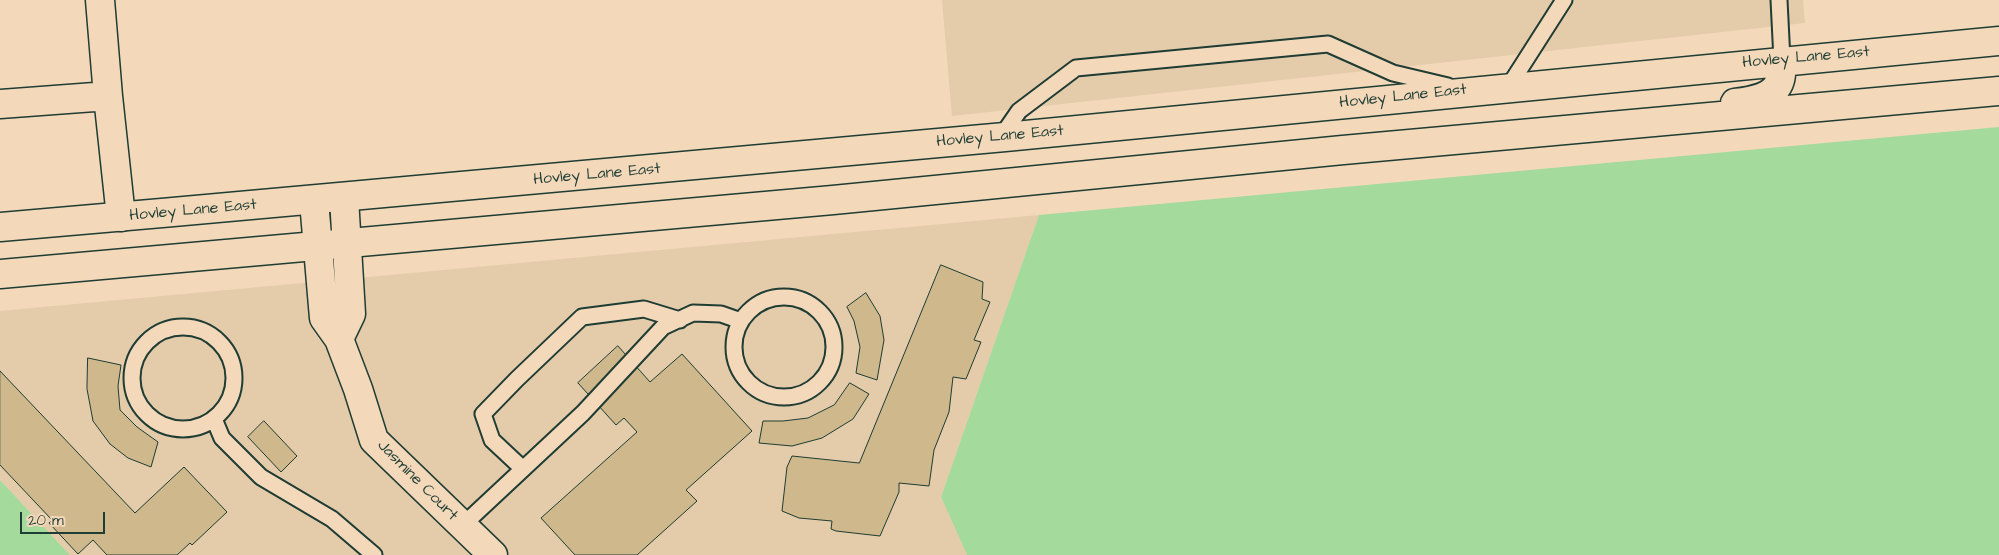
<!DOCTYPE html>
<html>
<head>
<meta charset="utf-8">
<style>
	body { margin:0 }
	#map { position:relative; width:1999px; height:555px; overflow:hidden; background:#f3d8ba; font-family:"Architects Daughter",sans-serif }
	canvas { display:block }
	.scale { position:absolute; left:20px; top:512px; width:85px; height:22px; box-sizing:border-box; border:2px solid #1f3d34; border-top:0; padding-left:6px; font-size:15px; line-height:18px; white-space:nowrap; color:#1f3d34; -webkit-text-stroke:4px #f3d8ba; paint-order:stroke }
</style>
</head>
<body>
<div id="map">
<canvas width="1999" height="555"></canvas>
<div class="scale">20 m</div>
</div>
<script>
const g = document.querySelector('canvas').getContext('2d');
g.lineJoin = 'round';
function fill(path, color) {
  g.fillStyle = color;
  g.fill(path, 'evenodd');
}
function trace(path, color, width, dash) {
  g.strokeStyle = color;
  g.lineWidth = width;
  g.lineCap = dash ? 'butt' : 'round';
  g.setLineDash(dash || []);
  g.stroke(path);
}
function write(font, color, halo, rows, align = 'center') {
  g.font = font + ' "Architects Daughter",sans-serif';
  g.lineWidth = 4;
  g.setLineDash([]);
  g.textBaseline = 'middle';
  g.strokeStyle = halo;
  g.fillStyle = color;
  for (const [text, x, y, turn = 0] of rows) {
    g.save();
    g.translate(x, y);
    g.rotate((+turn || 0) * Math.PI / 180);
    g.textAlign = isNaN(turn) ? turn : align;
    if (halo) g.strokeText(text, 0, 0);
    g.fillText(text, 0, 0);
    g.restore();
  }
}
const built = new Path2D(`
	M942,0H1803L1805,23L952,116Z
	M1039,215L941,497L967,555H70L0,480V311Z`);
const green = new Path2D(`
	M1999,127V555H967L941,497L1039,215Z
	M0,480L70,555H0Z`);
const building = new Path2D(`
	M941,265L983,282L982,299L990,302L974,340L981,342L966,379L953,377L949,412L934,450L929,486L899,483V492L880,536L836,531L831,529L832,521L799,518L782,511L787,467L792,456L859,463Z
	M866,293L880,316L884,340L877,380L856,373L860,347L854,321L847,307Z
	M618,346L650,382L682,354L752,431L686,490L697,501L637,555H575L541,518L637,432L624,418L616,425L578,383Z
	M88,358L121,365L118,386L120,410L137,427L158,442L151,467L128,458L110,444L93,421L87,389Z
	M0,371L135,513L184,467L227,512L192,545L190,543L177,555H107L93,540L78,554L49,523L52,520L0,465Z
	M850,383L869,394L853,419L822,438L792,446L759,443L763,421H783L808,418L834,405Z
	M264,421L297,456L281,472L248,437Z`);
const service = new Path2D(`
	M1779,0L1782,60
	M1509,86L1564,0
	M1001,137L1019,111L1076,68L1328,44L1393,73L1448,86
	M734 347a50 50 0 1 1 100 0a50 50 0 1 1-100 0Z
	M132 378a51 51 0 1 1 102 0a51 51 0 1 1-102 0Z
	M214,419L222,438L261,477L332,519L374,555
	M523,469L492,440L483,414L517,379L582,317L644,309L680,320
	M462,526L583,413L663,327L693,313L721,314L741,321`);
const minor = new Path2D(`
	M108,96L121,217
	M0,104L108,96L100,0
	M314,201L324,318L339,339L358,389L374,440L493,555
	M339,339L351,314L344,198`);
const tertiary = new Path2D(`
	M1735,103C1751,101 1775,98 1780,80C1782,74 1781,66 1782,60
	M0,227C335,198 670,170 1005,137C1336,104 1667,70 1999,41
	M0,274L833,200L1343,150L1999,91`);
const streetNames = [
	["Hovley Lane East",1806,58,-5],
	["Hovley Lane East",1403,97,-6],
	["Hovley Lane East",1000,137,-5],
	["Hovley Lane East",597,175,-5],
	["Hovley Lane East",193,211,-5],
	["Jasmine Court",417,481,45]
];
fill(built, '#e4cbaa');
fill(green, '#a5da9d');
fill(building, '#ceb88c');
trace(building, '#1f3d34', 1);
trace(service, '#1f3d34', 19);
trace(minor, '#1f3d34', 31);
trace(tertiary, '#1f3d34', 31);
trace(service, '#f3d8ba', 15);
trace(minor, '#f3d8ba', 28);
trace(tertiary, '#f3d8ba', 28);
write('16px', '#1f3d34', '#f3d8ba', streetNames);
</script>
</body>
</html>
